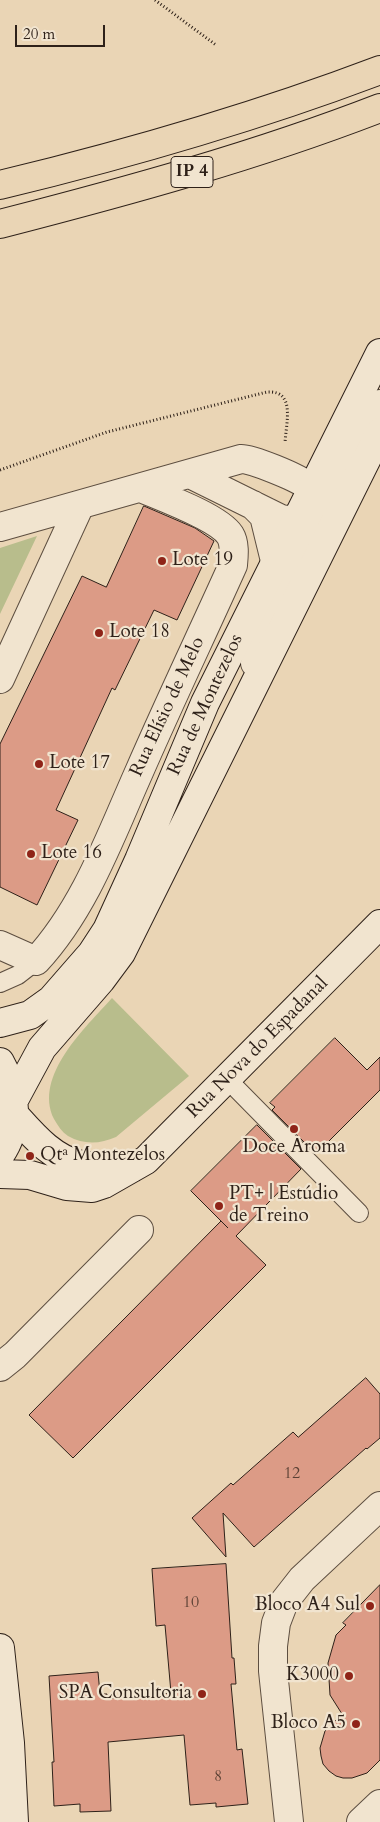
<!DOCTYPE html>
<html>
<head>
<meta charset="utf-8">
<style>
	body { margin:0 }
	#map { position:relative; width:380px; height:1822px; overflow:hidden; background:#ead5b5; font-family:Cardo,serif }
	canvas { display:block }
	.scale { position:absolute; left:15px; top:25px; width:90px; height:22px; box-sizing:border-box; border:2px solid #2e2119; border-top:0; padding-left:6px; font-size:15px; line-height:18px; white-space:nowrap; color:#2e2119; -webkit-text-stroke:4px #f1e4cf; paint-order:stroke }
</style>
</head>
<body>
<div id="map">
<canvas width="380" height="1822"></canvas>
<div class="scale">20 m</div>
</div>
<script>
const g = document.querySelector('canvas').getContext('2d');
g.lineJoin = 'round';
function fill(path, color) {
  g.fillStyle = color;
  g.fill(path, 'evenodd');
}
function trace(path, color, width, dash) {
  g.strokeStyle = color;
  g.lineWidth = width;
  g.lineCap = dash ? 'butt' : 'round';
  g.setLineDash(dash || []);
  g.stroke(path);
}
function write(font, color, halo, rows, align = 'center') {
  g.font = font + ' Cardo,serif';
  g.lineWidth = 4.5;
  g.setLineDash([]);
  g.textBaseline = 'middle';
  g.strokeStyle = halo;
  g.fillStyle = color;
  for (const [text, x, y, turn = 0] of rows) {
    g.save();
    g.translate(x, y);
    g.rotate((+turn || 0) * Math.PI / 180);
    g.textAlign = isNaN(turn) ? turn : align;
    if (halo) g.strokeText(text, 0, 0);
    g.fillText(text, 0, 0);
    g.restore();
  }
}
const green = new Path2D(`
	M37,536L0,614V548Z
	M112,998L189,1076L116,1137C100,1144 84,1145 68,1136C62,1132 58,1126 54,1119C33,1076 86,1027 112,998Z`);
const building = new Path2D(`
	M144,506L195,528L214,541L177,620L154,610L115,690L112,688L56,810L78,820L37,905L0,887V744L82,576L106,587Z
	M335,1038L367,1070L380,1057V1090L316,1154L272,1110L275,1107L270,1103Z
	M257,1125L301,1169L236,1236L266,1265L73,1458L29,1415L221,1221L228,1228L191,1191Z
	M366,1378L380,1394V1438L367,1449L366,1448L254,1547L223,1513L226,1557L192,1518L231,1483L233,1485L293,1432L298,1437Z
	M226,1564L232,1658H234L236,1684H231L237,1750L242,1749L248,1804L216,1807V1803L190,1805L184,1735L108,1742L111,1811L80,1812V1804L54,1806L52,1762H54L49,1676L98,1672L100,1694H107V1699L171,1693L165,1625L156,1626L152,1569Z
	M380,1585V1760L367,1773L352,1778H343L336,1776L329,1771L323,1764L321,1756L320,1748L325,1731L342,1714L330,1695L328,1663L336,1635L346,1625L343,1623Z`);
const path = new Path2D(`
	M155,0L216,45
	M0,470L107,432L267,392C296,390 286,423 285,443`);
const lane = new Path2D(`
	M0,983L18,975L36,961
	M227,1079L359,1213`);
const street = new Path2D(`
	M190,474L281,519C298,523 321,507 331,494L370,419L380,404
	M253,505L264,516L275,561
	M0,527L241,459C250,458 299,478 306,485C315,495 316,519 314,531L270,622L255,663
	M0,679L80,505
	M0,945L36,961C85,908 110,837 139,772C169,703 202,634 233,565C234,555 235,543 230,535C218,517 162,497 141,488
	M0,1367L15,1355L139,1230
	M289,1822L273,1671V1646L276,1623L284,1602L302,1579L380,1506
	M361,1822L380,1804`);
const secondary = new Path2D(`
	M0,1023L30,1015L51,1000L92,953L107,930L139,860L205,703L380,353
	M0,1062C17,1091 20,1126 0,1155
	M14,1100L42,1048L101,980L121,953L380,432
	M13,1113C32,1134 52,1159 81,1165C98,1168 116,1167 132,1168
	M0,1174L30,1175L67,1186L92,1188L104,1184L146,1160L380,924
	M0,1648L10,1743L14,1822`);
const highway = new Path2D(`
	M0,185C128,154 256,117 380,70
	M0,224C128,191 256,156 380,108`);
const markers = [
	[162,561,5,"#8f2418"],
	[99,633,5,"#8f2418"],
	[39,764,5,"#8f2418"],
	[31,854,5,"#8f2418"],
	[294,1129,5,"#8f2418"],
	[30,1156,5,"#8f2418"],
	[219,1206,5,"#8f2418"],
	[370,1606,5,"#8f2418"],
	[349,1676,5,"#8f2418"],
	[202,1694,5,"#8f2418"],
	[356,1724,5,"#8f2418"]
];
const numberNames = [
	["12",292,1474],
	["10",191,1603],
	["8",218,1777]
];
const shields = [
	[192,172,42]
];
const shieldNames = [
	["IP 4",192,172]
];
const poiNames = [
	["Lote 19",172,561],
	["Lote 18",109,633],
	["Lote 17",49,764],
	["Lote 16",41,854],
	["Doce Aroma",294,1148,"center"],
	["Qtª Montezelos",40,1156],
	["PT+ | Estúdio",229,1195],
	["de Treino",229,1217],
	["Bloco A4 Sul",360,1606,"right"],
	["K3000",339,1676,"right"],
	["SPA Consultoria",192,1694,"right"],
	["Bloco A5",346,1724,"right"]
];
const streetNames = [
	["Rua de Montezelos",206,705,-65],
	["Rua Elísio de Melo",168,707,-65],
	["Rua Nova do Espadanal",258,1048,-45]
];
fill(green, '#b8bd8c');
fill(building, '#dc9b86');
trace(building, '#2e2119', 1);
trace(lane, '#5d4e40', 20);
trace(street, '#5d4e40', 30);
trace(secondary, '#2e2119', 30);
trace(highway, '#2e2119', 30);
trace(path, '#2e2119', 3, [1, 2.5]);
trace(lane, '#f1e4cf', 18);
trace(street, '#f1e4cf', 28);
trace(secondary, '#f1e4cf', 28);
trace(highway, '#ead5b5', 28);
for (const [x, y, r, color] of markers) {
  const dot = new Path2D();
  dot.arc(x, y, r, 0, 2 * Math.PI);
  g.fillStyle = color;
  g.fill(dot);
  trace(dot, '#f1e4cf', 2);
}
write('16px', '#5a4034', null, numberNames);
for (const [x, y, w] of shields) {
  const box = new Path2D();
  box.roundRect(x - w / 2, y - 15.5, w, 31, 4);
  g.fillStyle = '#f1e4cf';
  g.fill(box);
  trace(box, '#2e2119', 1);
}
write('bold 18px', '#2e2119', null, shieldNames);
write('19px', '#2e2119', '#f1e4cf', poiNames, 'left');
write('19px', '#2e2119', '#f1e4cf', streetNames);
</script>
</body>
</html>
